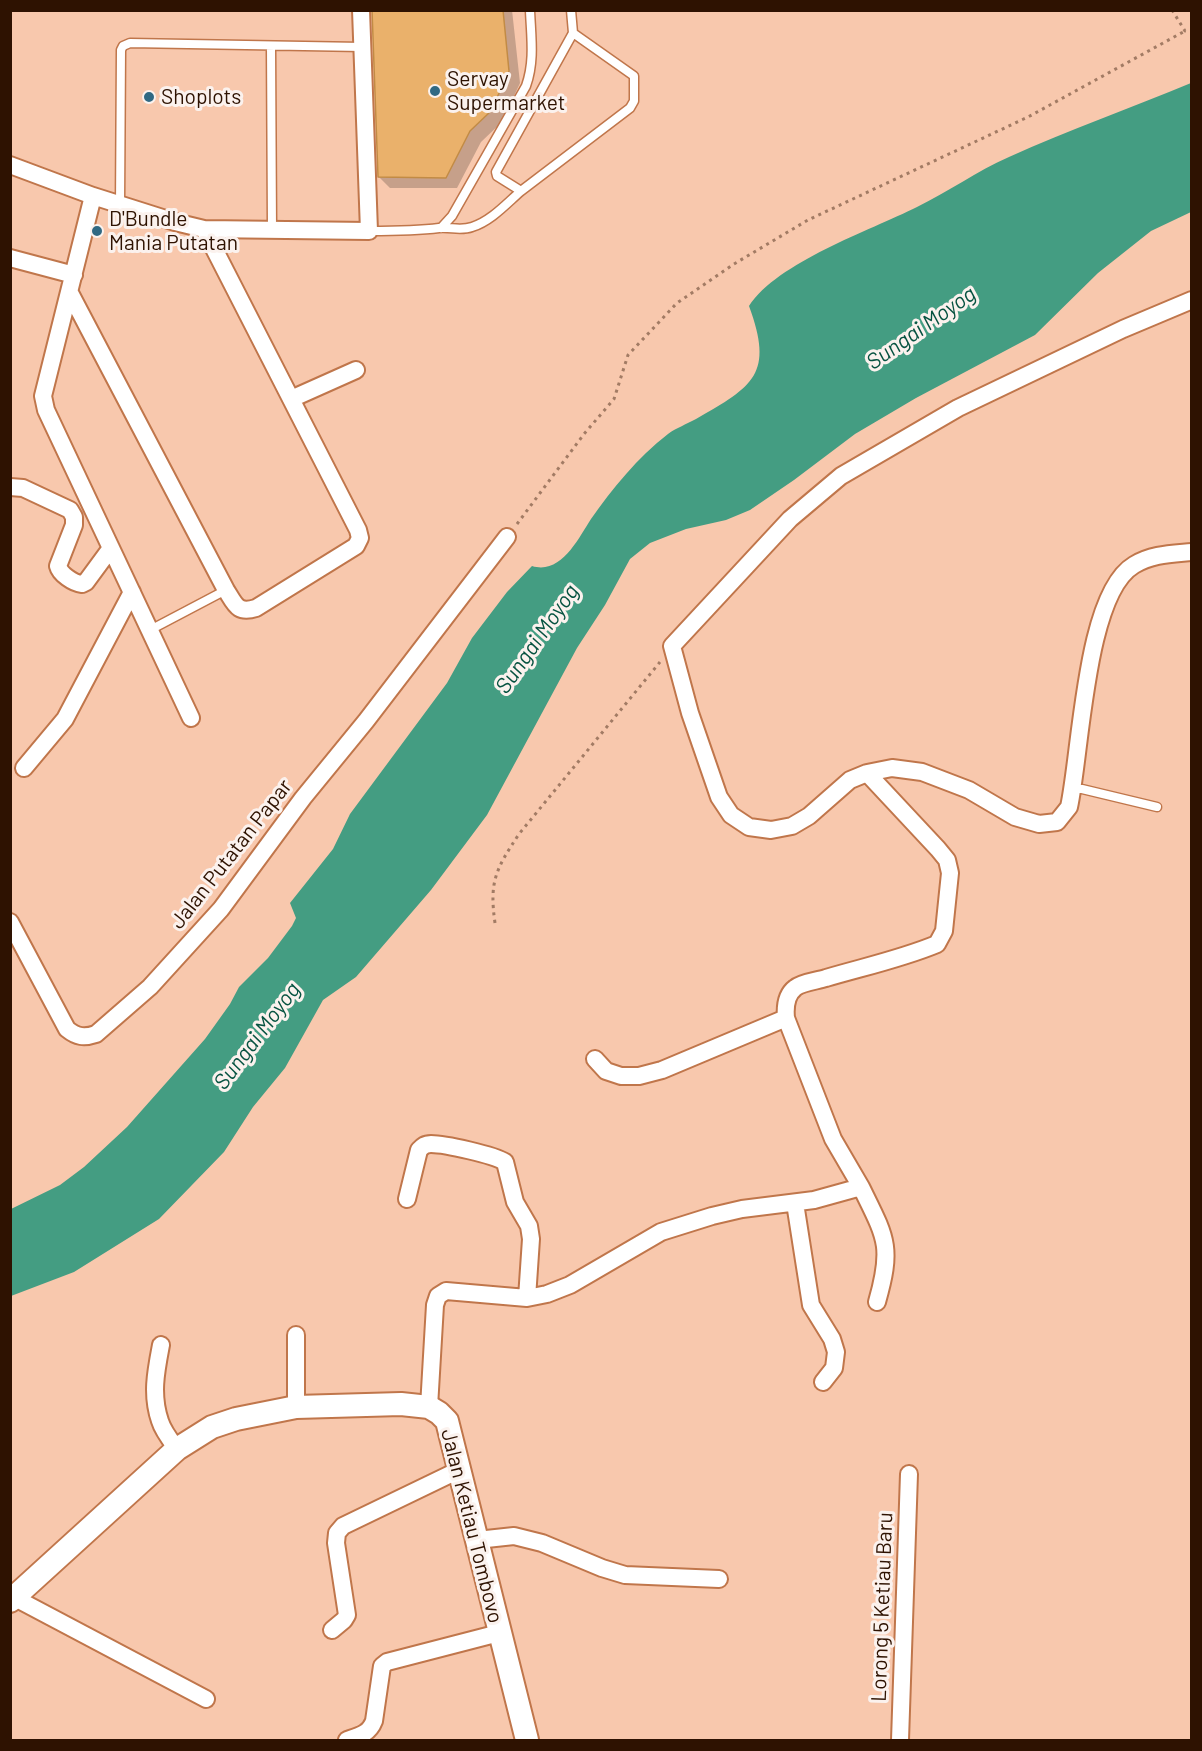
<!DOCTYPE html>
<html>
<head>
<meta charset="utf-8">
<style>
	body { margin:0 }
	#map { position:relative; width:1202px; height:1751px; overflow:hidden; background:#f8c8ad; font-family:Barlow,sans-serif }
	canvas { display:block }
	.frame { position:absolute; inset:0; border:12px solid #2e1201; pointer-events:none }
</style>
</head>
<body>
<div id="map">
<canvas width="1202" height="1751"></canvas>
<div class="frame"></div>
</div>
<script>
const g = document.querySelector('canvas').getContext('2d');
g.lineJoin = 'round';
function fill(path, color) {
  g.fillStyle = color;
  g.fill(path, 'evenodd');
}
function trace(path, color, width, dash) {
  g.strokeStyle = color;
  g.lineWidth = width;
  g.lineCap = dash ? 'butt' : 'round';
  g.setLineDash(dash || []);
  g.stroke(path);
}
function write(font, color, halo, rows, align = 'center') {
  g.font = font + ' Barlow,sans-serif';
  g.lineWidth = 6;
  g.setLineDash([]);
  g.textBaseline = 'middle';
  g.strokeStyle = halo;
  g.fillStyle = color;
  for (const [text, x, y, turn = 0] of rows) {
    g.save();
    g.translate(x, y);
    g.rotate((+turn || 0) * Math.PI / 180);
    g.textAlign = isNaN(turn) ? turn : align;
    if (halo) g.strokeText(text, 0, 0);
    g.fillText(text, 0, 0);
    g.restore();
  }
}
const water = new Path2D(`
	M1191,83V212L1151,231L1098,273L1035,335L916,398L855,434L794,480L750,510L726,520L686,529L650,543L630,559L605,605L577,648L487,815L431,890L356,977L323,1000L285,1068L253,1107L224,1152L159,1219L74,1272L11,1296V1209L60,1185L84,1167L127,1127L205,1039L230,1004L239,987L268,958L292,926L296,918L290,903L333,849L350,814L447,683L472,638L507,592L532,566C561,575 578,539 591,519C612,489 638,457 668,434C676,428 687,424 696,419C754,386 774,374 749,306C778,262 869,231 917,207C948,192 977,171 1009,157C1069,130 1131,108 1191,83Z`);
const shadow = new Path2D(`
	M373,10H512L520,83L502,122L481,142L457,188H390L379,177Z`);
const building = new Path2D(`
	M372,10H503L509,71L491,111L470,131L446,178L378,177Z`);
const path = new Path2D(`
	M1172,10L1185,31L1192,30
	M517,524L584,434L614,399L628,355L677,303L734,264L808,220L1028,117L1185,31
	M495,923C489,881 496,869 519,834L660,662`);
const lane = new Path2D(`
	M571,10L573,33L496,172L497,176L521,191L630,108L634,101V76L573,33
	M271,46L272,230
	M120,205L121,50L123,46L130,43L362,47
	M441,228L452,216L526,86C535,61 531,36 530,10
	M369,231C393,231 416,231 439,228C451,227 461,231 472,227C491,221 506,204 521,191
	M150,630L226,590
	M1073,789H1082L1157,807`);
const street = new Path2D(`
	M10,165L93,196L175,222L204,229L369,231L361,10
	M93,196L43,396L46,410L191,718
	M10,258L74,275
	M70,293L226,590C235,604 237,614 256,608L356,546L360,538L358,530L204,229
	M1192,300L1123,329L958,408L841,476L790,519L672,646L690,713L719,797L731,815L749,827L771,830L792,826L809,816L850,780L867,773L892,768L922,772L969,790L1015,817L1039,824L1057,822L1069,807C1081,753 1085,594 1134,565C1152,554 1171,554 1192,552
	M291,399L356,370
	M10,487L23,488L70,510L74,517V525L58,566C60,574 73,583 82,584L86,582L111,548
	M24,768L65,719L132,592
	M10,922L67,1029C77,1037 84,1038 96,1034L150,987L221,909L303,798L366,721L507,537
	M595,1059L606,1071L621,1076H639L662,1070L786,1018
	M861,1187C886,1238 893,1246 877,1302
	M407,1199L419,1150C423,1146 425,1144 431,1144C445,1144 494,1155 505,1162L515,1202L529,1226L531,1239L527,1298
	M795,1203L811,1305L832,1339L836,1352L834,1368L823,1382
	M296,1335V1407
	M161,1345C156,1371 151,1395 160,1421C163,1431 171,1441 177,1449
	M429,1407L435,1305L438,1296L446,1291L527,1298L547,1294L570,1285L661,1232L712,1216L742,1209L814,1200L861,1187L833,1139L786,1018C785,1007 786,995 795,988C802,982 817,981 826,978C863,967 901,959 937,944L944,931L950,873L947,860L938,849L867,773
	M477,1540L514,1536L542,1543L602,1568L625,1575L719,1579
	M15,1598L206,1699
	M332,1630L344,1620L347,1615L336,1543L337,1533L343,1526L459,1470
	M347,1740C359,1736 369,1734 374,1721L382,1666L387,1662L499,1633
	M900,1740L909,1474`);
const secondary = new Path2D(`
	M10,1601L177,1449L212,1427L236,1419L296,1407L401,1404L429,1407L439,1413L447,1421L527,1740`);
const markers = [
	[435,91,6,"#316983"],
	[149,97,6,"#316983"],
	[97,231,6,"#316983"]
];
const poiNames = [
	["Servay",447,79],
	["Supermarket",447,103],
	["Shoplots",161,97],
	["D'Bundle",109,219],
	["Mania Putatan",109,243]
];
const streetNames = [
	["Jalan Putatan Papar",231,854,-52],
	["Jalan Ketiau Tombovo",472,1526,76],
	["Lorong 5 Ketiau Baru",882,1607,-88]
];
const waterNames = [
	["Sungai Moyog",921,328,-35],
	["Sungai Moyog",537,639,-55],
	["Sungai Moyog",257,1036,-53]
];
fill(water, '#449d82');
fill(shadow, '#0003');
fill(building, '#eab16b');
trace(building, '#c28b45', 1.5);
trace(lane, '#c0764b', 11);
trace(street, '#c0764b', 20);
trace(secondary, '#c0764b', 26);
trace(path, '#a27b64', 3, [3, 4.5]);
trace(lane, '#fff', 8);
trace(street, '#fff', 16);
trace(secondary, '#fff', 22);
for (const [x, y, r, color] of markers) {
  const dot = new Path2D();
  dot.arc(x, y, r, 0, 2 * Math.PI);
  g.fillStyle = color;
  g.fill(dot);
  trace(dot, '#fbf2ee', 2);
}
write('21px', '#2e1201', '#fbf2ee', poiNames, 'left');
write('21px', '#2e1201', '#fbf2ee', streetNames);
write('italic 22px', '#075341', '#fbf2ee', waterNames);
</script>
</body>
</html>
